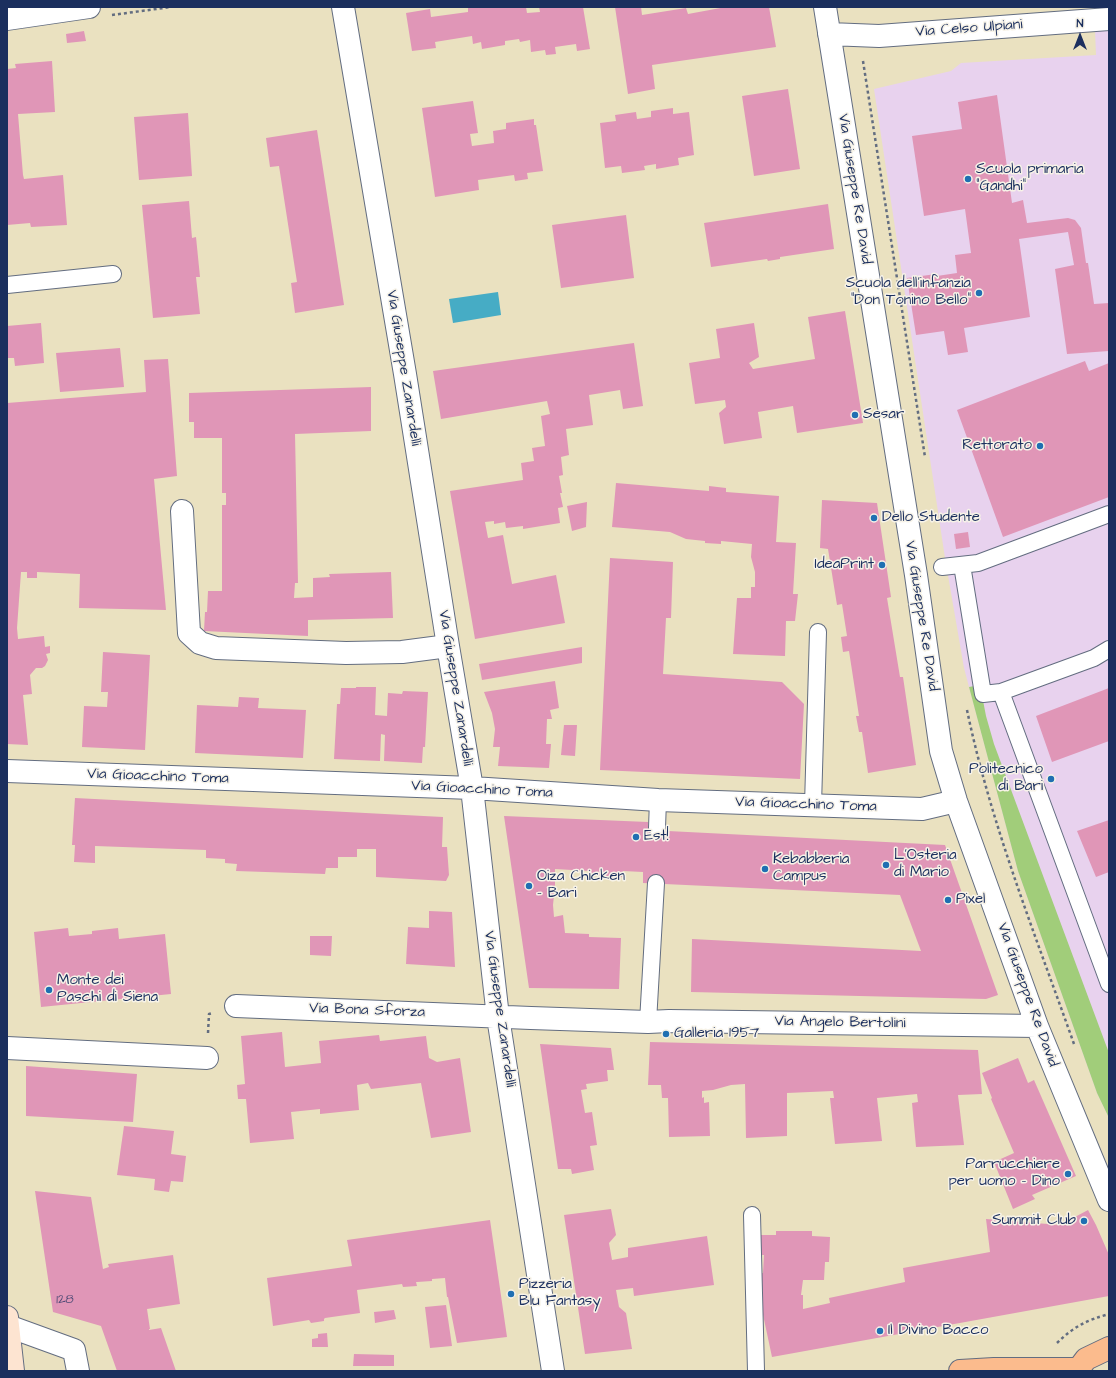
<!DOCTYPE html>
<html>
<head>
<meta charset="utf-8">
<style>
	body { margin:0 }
	#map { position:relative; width:1116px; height:1378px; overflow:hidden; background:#eae1c0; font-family:"Architects Daughter",sans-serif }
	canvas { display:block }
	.frame { position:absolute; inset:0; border:8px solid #1b2f5e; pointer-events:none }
	.north { position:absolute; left:1060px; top:16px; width:40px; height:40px; -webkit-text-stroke:3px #f7f3e8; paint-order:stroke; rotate:0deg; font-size:11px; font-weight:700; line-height:16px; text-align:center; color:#1b2f5e }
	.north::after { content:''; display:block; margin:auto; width:14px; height:18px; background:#1b2f5e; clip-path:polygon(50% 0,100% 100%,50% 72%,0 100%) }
</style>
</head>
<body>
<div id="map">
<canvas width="1116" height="1378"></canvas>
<div class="frame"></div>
<div class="north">N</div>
</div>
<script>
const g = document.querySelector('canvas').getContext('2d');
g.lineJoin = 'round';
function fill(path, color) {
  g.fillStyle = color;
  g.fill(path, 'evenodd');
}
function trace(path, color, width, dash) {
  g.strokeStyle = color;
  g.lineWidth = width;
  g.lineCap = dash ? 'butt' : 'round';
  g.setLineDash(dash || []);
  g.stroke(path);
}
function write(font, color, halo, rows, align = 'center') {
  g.font = font + ' "Architects Daughter",sans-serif';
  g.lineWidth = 3;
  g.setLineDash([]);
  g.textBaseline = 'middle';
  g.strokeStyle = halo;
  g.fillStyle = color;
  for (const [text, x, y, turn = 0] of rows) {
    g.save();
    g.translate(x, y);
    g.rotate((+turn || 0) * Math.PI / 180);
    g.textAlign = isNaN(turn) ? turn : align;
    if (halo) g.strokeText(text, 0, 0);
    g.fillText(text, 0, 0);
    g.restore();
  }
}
const built = new Path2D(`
	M1095,30H1109V1118L1097,1093L1018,871L964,668L945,558L874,89L951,71L961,63L1096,55Z`);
const green = new Path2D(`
	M980,685L986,716L994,744L1109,1053V1118L1097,1093L1018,871L969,687Z`);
const water = new Path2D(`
	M498,292L501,315L453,323L449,299Z`);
const building = new Path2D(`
	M468,7H526L527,13L540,12L539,7H583L590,49L577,51L576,44L555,47L556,54L546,55L545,50L531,52L530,40L520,42L519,39L505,41V45L482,49L481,42L473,44L472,36L435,42L436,48L412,51L406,13L430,9L431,17L468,12Z
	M615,7H641L642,15L686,8L688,14L726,7H769L776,47L652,65L655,89L628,94Z
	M84,31L86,41L67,43L66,34Z
	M52,61L55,112L18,114L23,175L24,179L63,175L67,225L31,227L30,223L7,225V69L16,68L15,64Z
	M788,89L800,169L754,176L742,96Z
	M997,95L1012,203L1023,200L1027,223L1068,218L1075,220L1081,228L1086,263H1088L1094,304L1109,303V351L1067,354L1055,269L1074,265L1068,232L1019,239L1030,317L964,328L968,352L948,355L944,331L916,335L907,278L936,274L937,276L957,273L955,255L971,253L965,209L924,216L912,136L962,129L958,102Z
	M473,101L478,133L470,134L472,146L494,143L493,131L506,129V123L534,119V125H536L543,171L527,173L528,179L515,181L514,175L478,180L479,190L435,197L422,108Z
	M673,108V114L689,112L694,155L678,158L679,165L656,169V164L644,166L645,170L622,173L621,166L605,168L600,123L616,121L615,115L636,112L637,119L651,117V111Z
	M188,113L192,176L139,180L134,117Z
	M317,130L344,305L295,313L291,283L297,282L279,166L270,167L266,138Z
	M189,201L192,238L196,237L200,277H196L200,314L153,318L142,205Z
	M828,204L834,249L780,257V259L768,261L767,259L711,267L704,223Z
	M626,215L634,278L561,288L552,225Z
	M845,311L863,423L797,433L793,406L758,412L762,438L724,444L719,413L726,407L725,400L695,404L689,363L720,358L716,329L754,323L759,357L749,363L753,369L815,359L808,317Z
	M41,323L44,363L15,366L14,358H7V326Z
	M634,343L643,406L623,409L620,390L589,395L593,425L566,429L569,455L561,457L563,475L559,476L562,493H560L563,507L558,508L560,523L523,529V526L506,528L505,522L494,524V521L485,522L488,538L503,535L512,584L556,575L565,623L475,639L450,491L523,480L521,463L534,461L532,448L545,446L541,416L550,414L547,401L441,419L433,371Z
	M120,348L124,387L60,392L56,353Z
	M168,359L177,476L154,479L166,610L79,608L80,574L37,572V578H27V572H21L17,628L18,639L44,636L45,647L50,646V653L46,654L48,660L45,666L42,668H36L30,675L32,694L23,695L28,745L7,744V403L146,392L144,360Z
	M1085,361L1089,371L1109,363V497L1003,537L957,410Z
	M371,387V431L295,434L298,583H295L294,598L313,597V578L330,577L329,574L391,572L393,618L308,620V636L204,631L205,612H207L208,591H222V505H226V493H222V438H194V422H189V393Z
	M616,483L709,491V486L726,488V492L779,496L776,542L796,543L793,594H798L795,621H786L785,656L733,654L737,598H751V587H755V572L751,557L752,544L721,541V544L705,543V541L686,539L670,532L612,527Z
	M822,500L877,503L891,597L887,598L900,677H903L916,765L868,773L862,732H859L856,716H859L849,651L843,652L841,637L847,636L842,604L837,605L828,549L820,548Z
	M587,502L586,527L572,531L567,506Z
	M968,532L970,547L956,549L954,534Z
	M610,558L673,562L671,618H666L663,674L782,682L804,704L800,779L600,770Z
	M582,647V663L482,680L479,664Z
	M103,652L150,655L145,750L82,747L84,706L107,707L108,692H101Z
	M555,681L559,708L550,710L552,719H547L546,744H551L549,768L498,766L500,747H493L495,729L492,713L484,692Z
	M356,687H376L375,715L387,716L388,693L402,694L403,691L428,692L425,747H423L422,763L384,761L385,735L381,734L380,761L334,759L337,704H340L341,688H356Z
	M1109,688V741L1052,762L1036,716Z
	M239,697L259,698L258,708L306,710L303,758L195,753L197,705L238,707Z
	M564,725H577L575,756L561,755Z
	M75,798L443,817L442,847H447L449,875L446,881L376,877V849H357V857H338V868H326L325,874L236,871L237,864L225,863V859L206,858V850L95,846V863L74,862L75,845H72Z
	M504,816L648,822V830L945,845L998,995L986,999L691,992L692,939L921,951L900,895L643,883V872L623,871V877L589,875V871L555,869V885L553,905L554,917L563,915L565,933L589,934V937L621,938L619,989L529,988Z
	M1109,820V872L1096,877L1077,831Z
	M429,911L452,912L455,967L406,964L408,927L429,928Z
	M68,928L69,936L92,934V931L118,928L119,939L165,934L171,994L41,1007L34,932Z
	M310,936H332L331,956L310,955Z
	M282,1032L285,1067L321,1063L319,1041L379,1035L380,1041L426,1036L429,1058L437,1062L460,1058L471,1132L431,1138L421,1083L371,1089L368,1083L357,1085L359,1110L320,1114V1109L291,1112L294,1139L250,1143L246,1099H238L237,1085L245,1084L241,1036Z
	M650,1042L978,1050L982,1094L958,1095L964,1145L916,1147L912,1103L918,1102L917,1094L877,1098L882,1141L835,1144L830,1098H834L833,1091L787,1093V1136L746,1138L745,1084L731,1085L713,1090L702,1091V1098L704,1097V1103L709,1102L710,1136L669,1137L668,1098H662L661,1085H648Z
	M540,1044L611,1048L614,1070H607L608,1081L586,1084L587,1089L581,1090L585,1113L592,1112L597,1145L590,1146L594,1170L572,1174L571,1169H558Z
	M1018,1058L1028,1083L1034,1080L1076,1176L1032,1195L1035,1199L1013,1209L994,1162L1014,1153L991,1099L992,1098L982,1073Z
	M26,1066L137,1074L133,1122L26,1116Z
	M124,1126L174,1131L171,1154L186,1156L183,1182L171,1181L169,1192L154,1190L155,1179L117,1175Z
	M35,1191L91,1197L103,1269L109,1267L108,1264L173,1255L180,1304L147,1309L150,1329H149V1330L161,1328L176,1371H117L101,1326L53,1312Z
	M611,1209L616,1235L609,1243L612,1260L628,1257V1248L707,1236L714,1285L634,1296L633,1288L616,1290L619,1307L626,1313L632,1349L585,1354L564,1215Z
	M1088,1210L1096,1225L1109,1255V1296L772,1357L762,1310L763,1290H760L761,1273H763L764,1255H760V1235H776V1231H812V1236L830,1237L829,1262H825L824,1280H803L801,1295H803V1309L830,1303L829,1298L905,1282L903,1268L990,1252L986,1219L1060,1225Z
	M490,1220L507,1337L457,1343L448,1297H447L445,1278L432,1279V1281L417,1282H416L417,1286L403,1287L402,1284L357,1290L360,1313L325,1318L324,1319V1321L311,1323L309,1320L273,1326L267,1278L352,1266L347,1240Z
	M446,1305L452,1346L430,1348L425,1307Z
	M394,1310L396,1319L375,1323L374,1312Z
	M327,1333L328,1347H312V1339L318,1338V1334Z
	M354,1354L394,1355V1366H353Z`);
const path = new Path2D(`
	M112,15L171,7
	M863,61L925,457
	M967,710C991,825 1035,934 1074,1044
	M208,1033L209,1014L213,1013
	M1057,1343C1073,1327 1087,1320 1109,1314`);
const lane = new Path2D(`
	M7,285L113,274
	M962,565L983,694L1001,692L1109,984
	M942,567L978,563L1109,514
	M1001,692L1094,658L1109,649
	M813,805L818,632
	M657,828L658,800
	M648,1022L656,883
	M752,1215L756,1371`);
const street = new Path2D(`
	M343,7L405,374L448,646L472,788L498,1017L553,1371
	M825,7L916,575L941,751L956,801L1037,1026L1109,1200
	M7,19L89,7
	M829,34L879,36L1109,19
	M182,511L189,633L200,643L216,648L346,653L402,652L448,646
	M7,771L472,788L658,800L922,809L956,801
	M236,1006L531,1018L648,1022L669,1021L1037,1026
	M7,1048L207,1058
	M8,1326L74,1350L78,1371`);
const secondary = new Path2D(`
	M7,1317L13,1371`);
const primary = new Path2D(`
	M960,1371L994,1369H1078
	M1077,1371L1086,1359L1109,1348`);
const markers = [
	[968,179,4,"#1f6fb2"],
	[979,293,4,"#1f6fb2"],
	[855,415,4,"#1f6fb2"],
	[1040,446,4,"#1f6fb2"],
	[874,518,4,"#1f6fb2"],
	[882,565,4,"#1f6fb2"],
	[1051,779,4,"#1f6fb2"],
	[636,837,4,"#1f6fb2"],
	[886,865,4,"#1f6fb2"],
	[765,869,4,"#1f6fb2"],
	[529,886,4,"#1f6fb2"],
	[948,900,4,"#1f6fb2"],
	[49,990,4,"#1f6fb2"],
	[666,1034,4,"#1f6fb2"],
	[1068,1174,4,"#1f6fb2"],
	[1084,1221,4,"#1f6fb2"],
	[511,1294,4,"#1f6fb2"],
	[880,1331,4,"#1f6fb2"]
];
const numberNames = [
	["128",65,1300]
];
const streetNames = [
	["Via Celso Ulpiani",969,29,-4],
	["Via Giuseppe Re David",854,189,81],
	["Via Giuseppe Zanardelli",403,368,81],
	["Via Giuseppe Re David",921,616,81],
	["Via Giuseppe Zanardelli",455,688,81],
	["Via Gioacchino Toma",158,777,2],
	["Via Gioacchino Toma",482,790,3],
	["Via Gioacchino Toma",806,805,2],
	["Via Giuseppe Re David",1027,995,70],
	["Via Giuseppe Zanardelli",499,1009,82],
	["Via Bona Sforza",367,1011,2],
	["Via Angelo Bertolini",840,1023,1]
];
const poiNames = [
	["Scuola primaria",976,170],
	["\"Gandhi\"",976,187],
	["Scuola dell'infanzia",971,284,"right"],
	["\"Don Tonino Bello\"",971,301,"right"],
	["Sesar",863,415],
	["Rettorato",1032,446,"right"],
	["Dello Studente",882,518],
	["IdeaPrint",874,565,"right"],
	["Politecnico",1043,770,"right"],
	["di Bari",1043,787,"right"],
	["Est!",644,837],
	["L'Osteria",894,856],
	["di Mario",894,873],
	["Kebabberia",773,860],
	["Campus",773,877],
	["Oiza Chicken",537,877],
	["- Bari",537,894],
	["Pixel",956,900],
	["Monte dei",57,981],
	["Paschi di Siena",57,998],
	["Galleria 1957",674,1034],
	["Parrucchiere",1060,1165,"right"],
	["per uomo - Dino",1060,1182,"right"],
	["Summit Club",1076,1221,"right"],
	["Pizzeria",519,1285],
	["Blu Fantasy",519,1302],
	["Il Divino Bacco",888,1331]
];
fill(built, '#e8d2ee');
fill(green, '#a1cd7a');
fill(water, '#46acc5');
fill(building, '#e096b7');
trace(lane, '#636d80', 18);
trace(street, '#636d80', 24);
trace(secondary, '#636d80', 24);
trace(primary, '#636d80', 24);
trace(path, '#636d80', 2.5, [3, 3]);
trace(lane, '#fff', 16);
trace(street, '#fff', 22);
trace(secondary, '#fde4d1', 22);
trace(primary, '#fbbb8d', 22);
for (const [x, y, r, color] of markers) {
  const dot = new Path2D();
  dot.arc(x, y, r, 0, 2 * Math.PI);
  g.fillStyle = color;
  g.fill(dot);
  trace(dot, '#f7f3e8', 1.5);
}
write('13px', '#4c4974', null, numberNames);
write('15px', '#1b2f5e', '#f7f3e8', streetNames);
write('15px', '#1b2f5e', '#f7f3e8', poiNames, 'left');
</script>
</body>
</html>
